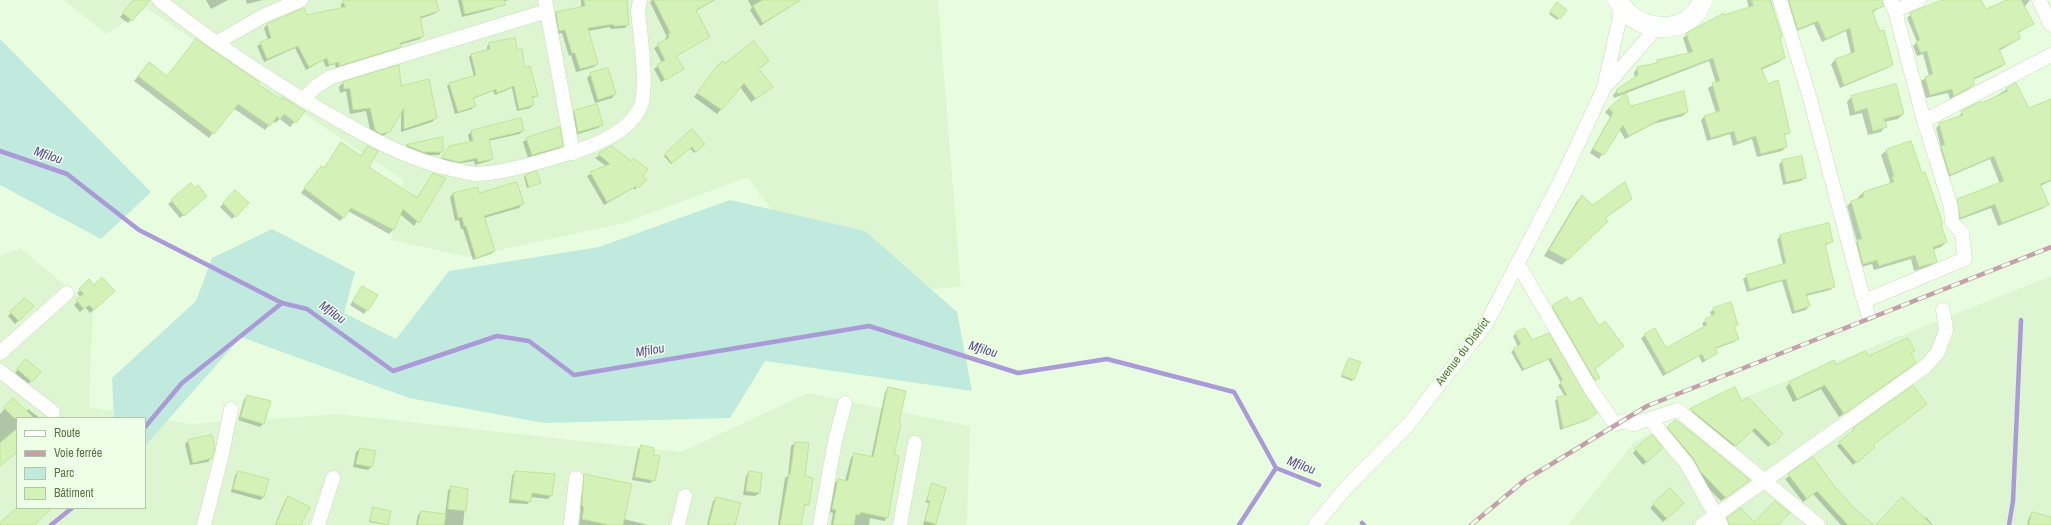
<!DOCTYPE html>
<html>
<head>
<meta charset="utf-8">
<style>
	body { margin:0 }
	#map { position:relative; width:2051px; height:525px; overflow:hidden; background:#e8fde0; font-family:"Archivo Narrow",sans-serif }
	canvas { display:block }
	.legend { position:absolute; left:16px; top:417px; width:130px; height:92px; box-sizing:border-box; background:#edffe6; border:1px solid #b4c7a6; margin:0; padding:5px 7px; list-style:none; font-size:12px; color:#5e7347 }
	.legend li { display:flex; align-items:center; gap:8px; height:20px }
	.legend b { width:20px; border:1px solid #b4c7a6 }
</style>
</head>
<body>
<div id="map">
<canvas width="2051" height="525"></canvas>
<ul class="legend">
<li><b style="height:5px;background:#fff"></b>Route</li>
<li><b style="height:5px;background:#c59fac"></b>Voie ferrée</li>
<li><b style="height:11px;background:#bfeadd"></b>Parc</li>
<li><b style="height:11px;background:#d4f2b7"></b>Bâtiment</li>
</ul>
</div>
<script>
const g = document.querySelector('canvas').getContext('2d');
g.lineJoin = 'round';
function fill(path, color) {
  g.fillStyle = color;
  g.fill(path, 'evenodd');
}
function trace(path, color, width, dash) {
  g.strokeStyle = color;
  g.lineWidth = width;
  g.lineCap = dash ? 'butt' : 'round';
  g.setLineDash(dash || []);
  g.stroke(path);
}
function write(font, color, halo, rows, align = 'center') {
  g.font = font + ' "Archivo Narrow",sans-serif';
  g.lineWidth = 3;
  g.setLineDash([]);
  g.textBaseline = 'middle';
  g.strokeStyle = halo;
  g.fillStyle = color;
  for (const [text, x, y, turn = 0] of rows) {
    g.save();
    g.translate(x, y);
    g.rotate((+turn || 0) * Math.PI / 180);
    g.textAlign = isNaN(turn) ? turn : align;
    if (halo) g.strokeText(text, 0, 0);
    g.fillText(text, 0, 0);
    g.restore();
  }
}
const residential = new Path2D(`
	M64,0H938L961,287L831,295L748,177L624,223L468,257L391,240L403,180L146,8L106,34Z
	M20,248L93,308L89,407L191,424L339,414L681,452L808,393L970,426L967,525H0V256ZM17,418H145V508H17Z
	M2051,276V525H1568L1635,441Z`);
const green = new Path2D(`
	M0,39L151,192L101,239L0,185Z
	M730,200L865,231L957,312L972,391L765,361L730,418L544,423L409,398L241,337L145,446V418H114L112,378L196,301L212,258L272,229L355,272L344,313L396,339L449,271L599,247Z`);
const shadow = new Path2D(`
	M135,0L131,20L128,23L120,17Z
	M206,0H228L211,9Z
	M246,0H263L247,4Z
	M347,0H423L438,11L434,14L419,19L423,36L420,39L399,45L397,50L336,68L335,64L326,67L323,60L306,70L295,48L264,62L257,46L268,40L264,28L267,25L304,9L307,16L341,8V4Z
	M458,0H509L496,3L497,6L493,9L462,17Z
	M581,0H626L628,24L625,28L611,29L610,27L588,31L597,63L594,67L576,72L571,55L569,56L562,33L556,34L553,16L556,13L581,8Z
	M652,0H715L696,11L709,37L676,56L683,69L661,82L654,69L662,63L654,48L666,41L665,38L667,37L650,2Z
	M748,0H801L760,26L750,10L752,8Z
	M1747,0H1771L1781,35L1779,37L1783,58L1779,62L1761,70L1789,132L1783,137L1786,147L1782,151L1757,157L1752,139L1733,146L1730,134L1707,141L1701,120L1705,116L1716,113L1708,88L1716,83L1709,61L1614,98L1613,95L1617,91L1635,79L1634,72L1638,68L1688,53L1683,38L1687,34L1724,16L1749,9Z
	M1783,0H1878L1881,7L1872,13L1892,64L1888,68L1840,88L1831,64L1835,60L1851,54L1846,31L1822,42L1814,24L1794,32Z
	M1946,0H1980L1985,11L2009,0H2030L2024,8L2032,24L2018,33L2020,38L2016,41L1999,51L2004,64L2001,67L1973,80V85L1969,89L1950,99L1948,93L1926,98L1921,81L1929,76L1923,54L1917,56L1913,46L1917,42L1907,18L1911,14Z
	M1556,5L1565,10L1557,20L1549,14Z
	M196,40L280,100L283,98L304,111L290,127L280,119L275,123L272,121L265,130L233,108L209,138L134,81L149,63L167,76Z
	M489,44L516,51L537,96L532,99L533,105L530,108L517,111L512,88L495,95L493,91L472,99L474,106L472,109L455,114L447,86L450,84L474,77L469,57L471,55L487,51V47Z
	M768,61L758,70L767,91L751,102L740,87L717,114L694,97L713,72L723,62L725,64Z
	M591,74L615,94L612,98L595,103L587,78Z
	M343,83L400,88L436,118L432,122L401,132V112L389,131L385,135L377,137L371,134L366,111L350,114L346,91L340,93L339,87Z
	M1895,86L1903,114L1898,119L1884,122L1885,127L1881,132L1868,135L1862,113L1850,116L1847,102L1851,97Z
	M2007,89L2029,110L2051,100V181L2040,186L2047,204L2044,208L1998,226L1991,208L1956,221L1954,204L1958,200L2000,184L1990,159L1946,178L1938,151L1941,148L1936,128L1940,124L1958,118L1962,112L1982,105Z
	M1630,107L1687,112L1683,116L1653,124L1625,139L1619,129L1599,159L1590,153L1610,117L1605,112L1609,108Z
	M574,112L602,125L598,128L575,135L571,115Z
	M523,131L519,134L488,141L492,158L489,161L475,165L474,161L455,164L440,161L450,146L470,143L468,135L471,132Z
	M692,131L704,144L694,153L690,148L671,164L664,156Z
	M442,138V151L439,155H419L404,149L407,146Z
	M527,139L562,146L559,149L528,158L523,142Z
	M341,144L360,156L367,147V168L416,199L433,174L445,178L414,226L400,214L393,230L389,234L348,211L340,221L301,193L317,171L321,167L323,169Z
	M612,147L642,176L635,190L633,188L604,205L587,176L606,166L595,158Z
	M1886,151L1921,174L1942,224L1940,226L1946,242L1941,247L1932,250L1935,261L1931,266L1914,271L1911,259L1874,270L1872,264L1858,268L1852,246L1857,242L1847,206L1851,202L1859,199L1858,197L1863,193L1889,185L1890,181L1881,155Z
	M1801,157L1805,177L1801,181L1783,185L1779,165L1782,161Z
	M525,176L540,183L527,188L524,177Z
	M191,185L202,200L180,218L168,204Z
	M235,192L248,203L232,219L220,207Z
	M453,194H479L522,204L519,208L484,218L494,251L491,254L473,260L463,229H461L459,220L455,221L450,197Z
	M1582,196L1592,206L1625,204L1604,219L1606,221L1562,265L1544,256L1577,201Z
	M1828,225L1832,242L1824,246L1834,287L1830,290L1806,296L1809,306L1806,310L1792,314L1782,281L1747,292L1743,279L1747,276L1783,265L1777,240L1780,236Z
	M89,281L94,286L114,291L90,313L85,307L80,312L74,305L81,298L77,293Z
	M362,287L367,310L364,314L350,305Z
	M25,299L32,306L15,324L8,316Z
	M1571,305L1599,328L1594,369L1598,378L1593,382L1550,310L1553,307Z
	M1714,309L1737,324L1734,328L1737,338L1734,342L1715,349L1717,353L1702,363L1699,356L1663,376L1641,338L1645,335L1666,350L1704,328L1702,323L1712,317L1710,312Z
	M1516,334L1532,341L1548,335L1593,415L1585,421L1560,430L1555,400L1565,397L1558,385L1561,383L1548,359L1522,371L1511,352L1518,347L1513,336Z
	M1914,350L1910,354L1911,367L1839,417L1821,389L1793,402L1786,387L1790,383L1868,358Z
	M1349,359L1353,380L1352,381L1341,377Z
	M26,360L31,381L28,384L15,373Z
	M1913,387L1870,450L1853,465L1837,446L1854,429Z
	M888,388L898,424L893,456L898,457L887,518L884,521L870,518L869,525H831L833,513L829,512L835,483L838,480L845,481L851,458L854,454L871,458L885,392Z
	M1734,388L1742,403L1782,434L1768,447L1751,430L1732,448L1689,412Z
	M248,396L264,423L260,427L238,420L244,399Z
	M13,400L26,412L28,409L40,418H17V451L0,465V414Z
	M1668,428L1744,484L1721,501L1697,477L1664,432Z
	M189,440L211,458L208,462L190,465L185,444Z
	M795,443L808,444L804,477L808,504L803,507L800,525H778L785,478L788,476L791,446Z
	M641,446L651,456L654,480L650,483L632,480L638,450Z
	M360,449L371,467L368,470L353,467L356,452Z
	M1636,450L1658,452L1643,465L1633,453Z
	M1813,458L1834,487L1854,510L1873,525H1841L1813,494L1803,502L1785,479Z
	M238,472L264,497L260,500L231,492L235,475Z
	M515,472L551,495L548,499L531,497L530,501L527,504L509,503L512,476Z
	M749,472L759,493L755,496L743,495L746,476Z
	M584,475L624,519L648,525H579L581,510L579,509L581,478Z
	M933,485L945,489L935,525H923L929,503L925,502Z
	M451,487L467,489L463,525H416L418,515L421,512L445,515L448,491Z
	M1670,489L1683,503L1663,522L1650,508Z
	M288,497L293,525H275L285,500Z
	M716,498L734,525H707L713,501Z
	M374,508L387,524L386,525L369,522Z
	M2032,514L2051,518V525H2027L2029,517Z
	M1926,517L1933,525H1877L1924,519Z`);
const stream = new Path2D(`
	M0,151L67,174L139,230L282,303L307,309L393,371L497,336L529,341L574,375L869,326L1018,373L1107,359L1234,392L1276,468L1319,485
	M145,427L182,383L282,303
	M1362,523L1364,525
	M51,525L72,508
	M1239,525L1276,468
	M2009,525L2013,501L2021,320`);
const building = new Path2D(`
	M134,0H150L132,21L123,13Z
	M343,0H436L439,11L420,17L424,36L400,43L401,47L339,66V62L329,65L327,58L309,67L298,46L267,59L260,42L271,38L267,24L304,8L307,15L345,7Z
	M462,0H504L505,5L465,14Z
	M584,0H627L629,25L614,26L613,24L588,28L598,64L580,69L575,53H572L565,30L559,31L556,12L585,6Z
	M654,0H714L696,10L710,37L676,56L684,69L665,80L657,65L665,60L657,44L669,38L668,34L670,33Z
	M763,0H801L763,23L753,6Z
	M1752,0H1770L1782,36H1780L1781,42L1785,58L1761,68L1768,84L1778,80L1790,133L1784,134L1787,147L1761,154L1756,136L1737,142L1734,131L1711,138L1704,116L1720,111L1712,83L1720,81L1713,58L1618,94L1616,90L1638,75L1637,67L1657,63V60L1693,52L1686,33L1724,13V15L1753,6Z
	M1789,0H1882L1884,6L1872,11L1880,31L1884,30L1893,65L1844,85L1835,59L1855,52L1850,28L1826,39L1818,21L1798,29Z
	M1943,0H1981L1986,9L2007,0H2021L2034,24L2018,32L2021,38L1999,49L2005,64L1974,78V85L1954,96L1952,89L1930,95L1925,77L1933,74L1927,51L1921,53L1916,42L1920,40L1910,13Z
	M1557,2L1567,10L1560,19L1550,12Z
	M515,38L517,50L522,49L525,68L530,66L538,96L532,97L534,105L519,109L514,86L497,93L496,89L473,98L476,106L458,112L449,83L476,75L471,54L490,49L489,43Z
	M196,39L259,82L258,84L282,100V97L305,111L296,123L284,114L280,119L277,116L270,126L238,104L214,134L138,76L149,62L167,76Z
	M754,41L769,61L759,69L773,87L756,99L744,83L722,110L697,93L717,66L723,61L725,63Z
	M399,65L401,86L429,79L437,118L404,129V108L390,132L381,134L375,130L370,108L353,110L350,88L344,89L343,82Z
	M608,68L616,94L598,100L590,73Z
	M2016,83L2029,108L2051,99V180L2040,184L2049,205L2002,223L1995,204L1960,218L1957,199L2004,181L1994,156L1950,175L1941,146L1945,145L1939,123L1963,115L1961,111L1981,101L1982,103L2008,91L2006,89Z
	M1896,84L1904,114L1884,119L1887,127L1873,131L1867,108L1855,112L1851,96Z
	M1684,91L1688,112L1659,120L1629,136L1623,125L1604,155L1593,149L1613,113L1609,108L1626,93L1630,106Z
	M597,104L603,125L578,132L574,111Z
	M521,118L524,131L489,139L493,159L478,162L477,158L459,162L442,158L449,146L473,141L471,131Z
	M560,127L563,146L532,155L526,138Z
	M692,129L705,144L696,152L692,147L672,163L665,154Z
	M443,137V152H423L406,145Z
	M1911,141L1922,173L1925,172L1943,224L1941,225L1947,242L1933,247L1937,262L1919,267L1915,255L1879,266L1877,260L1863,264L1857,240L1862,239L1851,201L1864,197L1863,192L1894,182L1892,177L1894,176L1886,150Z
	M341,142L361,156L367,146L378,151L369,167L417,198L433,173L446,178L419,223L403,209L394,230L351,208L344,218L304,188L321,166L324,168Z
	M612,146L631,161L633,158L648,169L643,176L647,179L639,188L637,186L607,202L590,172L610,164L598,154Z
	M1802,156L1806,178L1786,182L1782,160Z
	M537,171L541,183L529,187L525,175Z
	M517,182L524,204L484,216L495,251L476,258L466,226H464L462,217L458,218L453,193L478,187L479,193Z
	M1625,182L1632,199L1605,218L1608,221L1568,260L1549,250L1582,195L1592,205Z
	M191,183L195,188L198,185L207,196L184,216L171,200Z
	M235,190L249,203L236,217L223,203Z
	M1829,223L1833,242L1825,244L1835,287L1806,294L1810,306L1795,311L1786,279L1750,289L1746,275L1786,263L1780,235Z
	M102,277L115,291L94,310L89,305L84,309L76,300L84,294L79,289L89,279L94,285Z
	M362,286L378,295L368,311L353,302Z
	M1567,297L1571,303L1581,297L1599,326L1605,321L1624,346L1595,369L1600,378L1595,380L1552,306Z
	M25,298L34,306L19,321L10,312Z
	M1731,302L1738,325L1734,326L1739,339L1715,348L1718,353L1705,360L1702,354L1666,373L1644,334L1655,328L1666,348L1707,325L1705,319L1715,314L1713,308Z
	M1525,328L1532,340L1549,333L1597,413L1589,419L1563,428L1557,397L1567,395L1560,382L1563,380L1551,358L1524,369L1513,349L1521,344L1515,333Z
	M1908,338L1915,351L1911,353L1916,363L1844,414L1825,385L1797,399L1789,382L1834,360L1836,365L1865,351L1868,356Z
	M1349,358L1361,362L1354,380L1342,375Z
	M26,359L41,372L32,382L17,369Z
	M1913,386L1927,404L1873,445L1875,447L1857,463L1839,442L1855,429L1853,428Z
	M888,387L906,391L899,423L901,424L894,455L899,456L888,518L860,512V515L856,514L854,525H833L836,510L832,509L838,479L848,481L854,453L873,457Z
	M1735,387L1742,401L1746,398H1749L1783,434L1772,445L1755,428L1736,446L1690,409Z
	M247,395L271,401L264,424L241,417Z
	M13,398L34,418H14L4,408Z
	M1676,420L1750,480L1726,498L1701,472L1694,459L1667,427Z
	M17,429V452L0,466V443Z
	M212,435L215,448L212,458L193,463L188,440Z
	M1652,435L1663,448L1647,462L1635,449Z
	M795,442L809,443L805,476L813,478L809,505L805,504L801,525H780L789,474H790Z
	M641,445L654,448L653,455L660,456L655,481L635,477Z
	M360,448L376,451L372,467L356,464Z
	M1813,457L1835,487L1855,509L1874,525H1848L1817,491L1807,499L1788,474Z
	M238,471L269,479L264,497L233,489Z
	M515,471L555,474L552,496L532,493L531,502L511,499Z
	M749,471L762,473L760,493L746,491Z
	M584,474L632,484L623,525H609L582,519L584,507L582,506Z
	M932,483L946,488L936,524L925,521L930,501L927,500Z
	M451,486L468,489L466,511L448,509Z
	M1670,488L1684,503L1667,519L1653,504Z
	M288,496L310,507L301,525H276Z
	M716,497L741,503L735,525H709Z
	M1902,497L1932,525H1876Z
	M1775,501L1790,513L1778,525H1729L1727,518L1741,508L1754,522Z
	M373,507L391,511L388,525L370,521Z
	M17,508H52L34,525H0V523Z
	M421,511L446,514L444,525H418Z
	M2032,512L2051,517V525H2029Z`);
const minor = new Path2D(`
	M159,0C212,42 269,80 328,114C368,137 406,159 451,169C459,170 468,174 476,174C504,173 532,164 559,156C586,149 630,135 641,105C648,83 640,35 638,11L640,0
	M545,0L573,153
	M1780,0L1809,95L1864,301
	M2039,0L2051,25
	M1895,11L1919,0
	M216,43L265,15L301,0
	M1606,86L1657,27
	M303,100L315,87L331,77L547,11
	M1924,121L2051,55
	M1518,264L1592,391L1615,424L1625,421L1634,424L1678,410L1818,525
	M1868,314L1864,301L1965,259L1962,233L1952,222L1951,207L1924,121L1895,11L1890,0
	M0,353L67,293
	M0,371L53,412
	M1650,419L1687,464L1721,525
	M204,525L222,454L231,409
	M318,525L333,478
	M571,525L576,478
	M678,525L685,496
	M820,525L835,441L845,403
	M900,525L915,443
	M1315,525L1345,489L1408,425L1486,324L1561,180L1604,88L1622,7
	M1702,525L1926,366L1938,352L1946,330L1943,310`);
const secondary = new Path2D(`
	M1618,0C1634,33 1689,39 1703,0`);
const rail = new Path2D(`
	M1471,525L1525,480L1647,406L2051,247`);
const streetNames = [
	["Avenue du District",1463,352,-53]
];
const waterNames = [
	["Mfilou",48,156,19],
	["Mfilou",332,313,36],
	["Mfilou",983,350,17],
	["Mfilou",650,351,-9],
	["Mfilou",1301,466,21]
];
fill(residential, '#ddf6d1');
fill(green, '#bfeadd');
fill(shadow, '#0003');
trace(stream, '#ab9ad8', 4.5);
fill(building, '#d4f2b7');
trace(building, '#bee597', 1);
trace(minor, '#c8deb9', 15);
trace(secondary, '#cce6ba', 21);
trace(minor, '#fff', 14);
trace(secondary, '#fff', 20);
trace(rail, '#c59fac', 4.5);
trace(rail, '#edffe6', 3, [9]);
write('12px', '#5e7347', '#edffe6', streetNames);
write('italic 13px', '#61499d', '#edffe6', waterNames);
</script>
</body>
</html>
